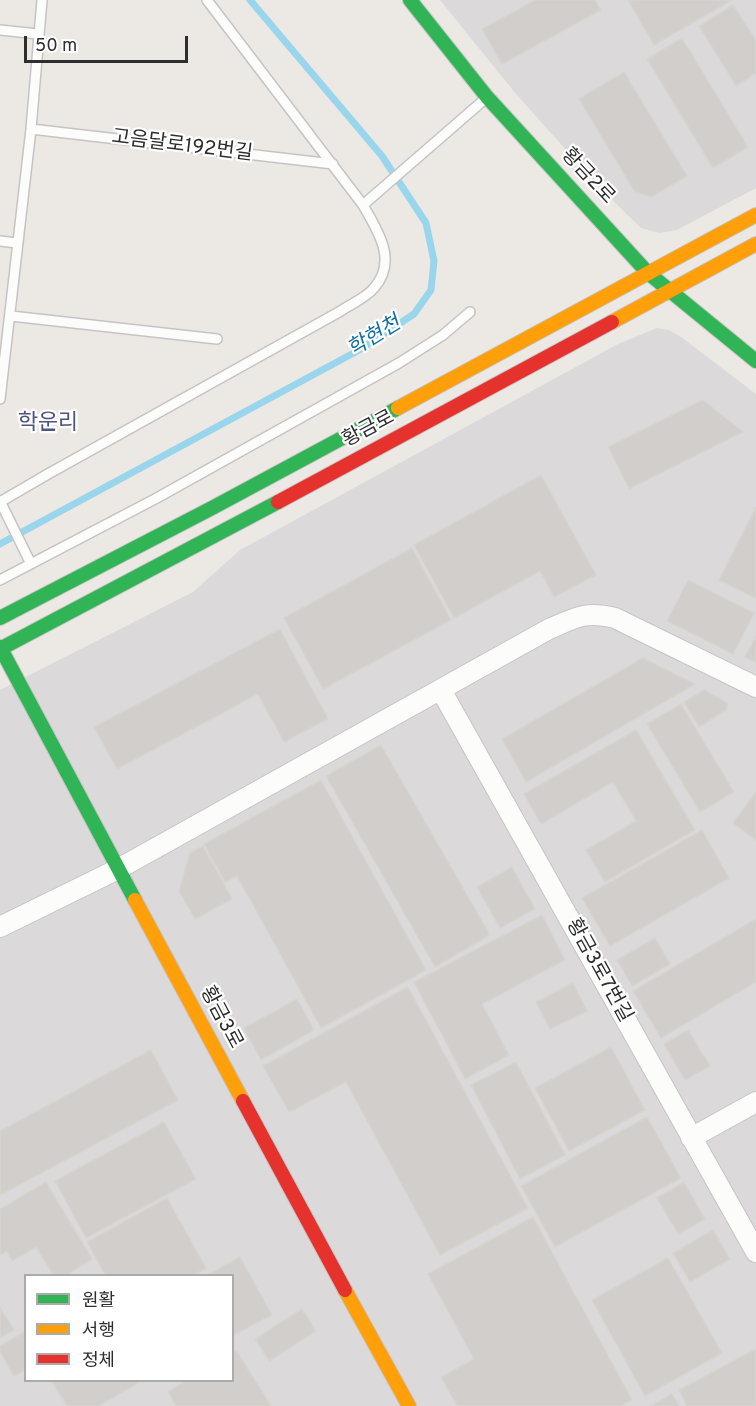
<!DOCTYPE html>
<html>
<head>
<meta charset="utf-8">
<style>
	body { margin:0 }
	#map { position:relative; width:756px; height:1406px; overflow:hidden; background:#ece8e4; font-family:Overpass,"Noto Sans KR",sans-serif }
	canvas { display:block }
	.legend { position:absolute; left:24px; top:1274px; width:210px; height:108px; box-sizing:border-box; background:#fff; border:2px solid #ababab; margin:0; padding:8px 10px; list-style:none; font-size:18px; color:#2e2e2e }
	.legend li { display:flex; align-items:center; gap:12px; height:30px }
	.legend b { width:30px; border:2px solid #ababab }
	.scale { position:absolute; left:24px; top:36px; width:164px; height:27px; box-sizing:border-box; border:3px solid #2e2e2e; border-top:0; padding-left:8px; font-size:18px; line-height:21px; white-space:nowrap; color:#2e2e2e; -webkit-text-stroke:4px #fff; paint-order:stroke }
</style>
</head>
<body>
<div id="map">
<canvas width="756" height="1406"></canvas>
<ul class="legend">
<li><b style="height:8px;background:#30b455"></b>원활</li>
<li><b style="height:8px;background:#ff9f0a"></b>서행</li>
<li><b style="height:8px;background:#e5322d"></b>정체</li>
</ul>
<div class="scale">50 m</div>
</div>
<script>
const g = document.querySelector('canvas').getContext('2d');
g.lineJoin = 'round';
function fill(path, color) {
  g.fillStyle = color;
  g.fill(path, 'evenodd');
}
function trace(path, color, width, dash) {
  g.strokeStyle = color;
  g.lineWidth = width;
  g.lineCap = dash ? 'butt' : 'round';
  g.setLineDash(dash || []);
  g.stroke(path);
}
function write(font, color, halo, rows, align = 'center') {
  g.font = font + ' Overpass,"Noto Sans KR",sans-serif';
  g.lineWidth = 4.5;
  g.setLineDash([]);
  g.textBaseline = 'middle';
  g.strokeStyle = halo;
  g.fillStyle = color;
  for (const [text, x, y, turn = 0] of rows) {
    g.save();
    g.translate(x, y);
    g.rotate((+turn || 0) * Math.PI / 180);
    g.textAlign = isNaN(turn) ? turn : align;
    if (halo) g.strokeText(text, 0, 0);
    g.fillText(text, 0, 0);
    g.restore();
  }
}
const industrial = new Path2D(`
	M440,0H756V188L677,230L660,233L641,228L603,191L516,94Z
	M657,328L669,330L681,337L756,394V1406H0V690L193,592L240,550L618,344ZM26,1276H232V1380H26Z`);
const stream = new Path2D(`
	M0,544L361,349L414,314L431,290L434,261L426,223L382,156L250,0`);
const building = new Path2D(`
	M535,0H595L601,10L502,64L482,29Z
	M628,0H732L654,45Z
	M733,5L756,40V73L736,86L699,26Z
	M682,38L748,147L713,168L647,59Z
	M624,72L687,176L651,197L635,192L579,99Z
	M703,400L743,432L629,489L608,447Z
	M541,475L596,575L554,597L540,571L454,618L414,545Z
	M756,507V598L719,580Z
	M412,548L451,620L323,689L284,618Z
	M688,580L754,613L733,654L667,621Z
	M280,629L328,719L284,742L258,694L117,769L94,727Z
	M756,636V662L745,657Z
	M643,658L695,684L526,782L502,739Z
	M704,690L728,703L726,710L699,727L684,702Z
	M681,704L734,792L700,812L647,724Z
	M636,730L695,830L605,882L586,850L636,821L613,782L541,824L524,794Z
	M381,745L490,935L435,967L326,776Z
	M321,780L426,970L321,1028L237,876L225,882L204,844Z
	M756,792V840L733,823Z
	M702,830L729,878L610,946L582,898Z
	M203,846L232,899L195,919L179,891L190,853Z
	M512,867L535,909L500,928L477,887Z
	M542,915L565,960L482,1004L509,1055L465,1079L414,982Z
	M756,919V982L661,1038L633,991Z
	M655,938L670,964L632,986L617,960Z
	M573,983L587,1011L550,1029L536,1002Z
	M408,987L528,1208L440,1255L346,1082L289,1112L263,1066Z
	M297,999L314,1030L261,1060L244,1028Z
	M688,1030L710,1066L685,1080L664,1044Z
	M611,1047L645,1110L569,1151L535,1088Z
	M151,1050L178,1100L0,1195V1131Z
	M516,1062L565,1155L520,1179L471,1085Z
	M647,1117L681,1178L555,1247L521,1186Z
	M164,1122L196,1179L86,1238L55,1181Z
	M46,1182L92,1259L65,1276H54L36,1247L12,1261L7,1251L0,1255V1209Z
	M684,1182L705,1219L678,1234L657,1198Z
	M167,1198L206,1268L192,1276H106L87,1242Z
	M533,1217L632,1400L620,1406H457L441,1377L474,1359L428,1274Z
	M713,1230L730,1259L690,1282L673,1253Z
	M240,1257L272,1315L232,1336V1276H206Z
	M668,1258L722,1353L645,1396L592,1300Z
	M0,1307L14,1330L0,1338Z
	M302,1309L316,1331L269,1361L255,1339Z
	M26,1331V1369L14,1376L0,1352V1346Z
	M756,1349V1406H687L679,1390Z
	M236,1350L271,1406H176L168,1392L187,1380H232V1353Z
	M51,1380H143L99,1406H67Z
	M672,1394L679,1406H650Z`);
const lane = new Path2D(`
	M207,0L363,205
	M0,30L38,34
	M31,129L333,164
	M0,241L17,243
	M11,316L217,339
	M0,399L31,129L42,0
	M0,501L31,564
	M0,502L48,474L339,312C349,305 366,298 374,288C398,261 378,231 363,205L485,99
	M0,580L155,499L399,363L443,335L470,312`);
const street = new Path2D(`
	M441,690L756,1252
	M0,927L118,869L549,629C577,617 585,611 615,618L756,687
	M691,1138L756,1102`);
const fast = new Path2D(`
	M410,0L487,97L647,272L756,361
	M0,618L212,508L398,408
	M0,647L135,900
	M0,649L278,502`);
const slow = new Path2D(`
	M612,322L756,244
	M398,408L756,215
	M135,900L243,1101
	M345,1290L409,1406`);
const jam = new Path2D(`
	M278,502L612,322
	M243,1101L345,1290`);
const streetNames = [
	["고음달로192번길",182,147,7],
	["황금2로",587,177,47],
	["황금로",369,430,-28],
	["황금3로7번길",598,971,61],
	["황금3로",220,1018,62]
];
const waterNames = [
	["학현천",375,338,-32]
];
const quarterNames = [
	["학운리",48,425]
];
fill(industrial, '#dcd9db');
trace(stream, '#99d6ec', 7);
fill(building, '#d1cecb');
trace(building, '#d7d4d0', 1.5);
trace(lane, '#c5c4c5', 12);
trace(street, '#c5c4c5', 22);
trace(fast, '#c5c4c5', 16);
trace(slow, '#c5c4c5', 16);
trace(jam, '#c5c4c5', 16);
trace(lane, '#fcfcfb', 9);
trace(street, '#fcfcfb', 20);
trace(fast, '#30b455', 14);
trace(slow, '#ff9f0a', 14);
trace(jam, '#e5322d', 14);
write('20px', '#2e2e2e', '#fff', streetNames);
write('italic 21px', '#0d6fa3', '#fff', waterNames);
write('22px', '#4d5680', '#fff', quarterNames);
</script>
</body>
</html>
